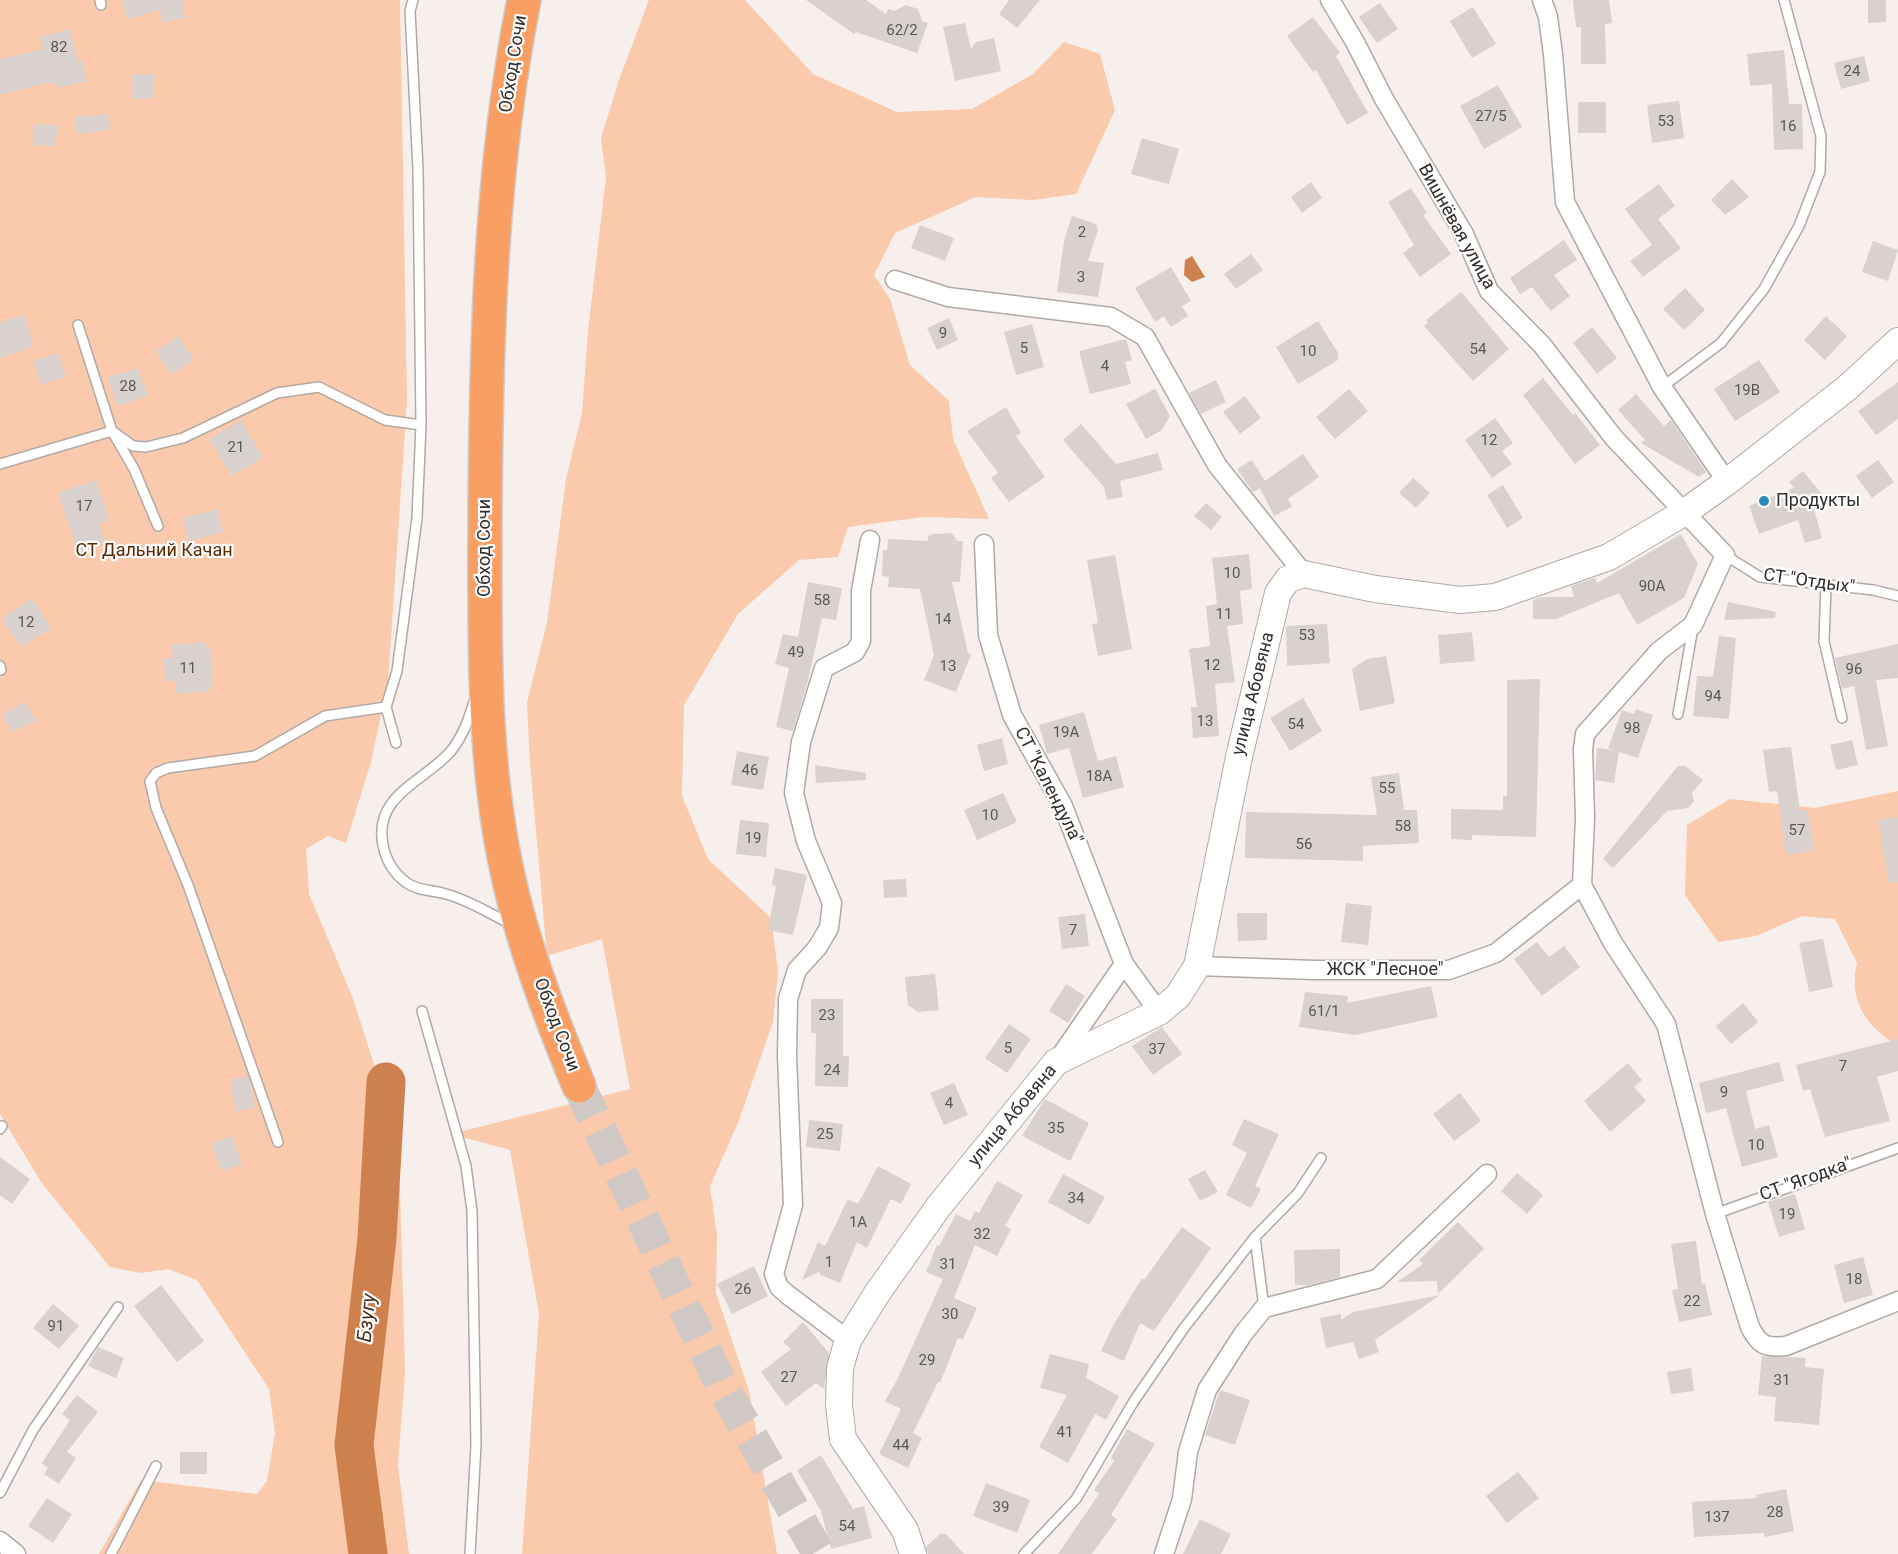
<!DOCTYPE html>
<html>
<head>
<meta charset="utf-8">
<style>
	body { margin:0 }
	canvas { display:block; background:#f6efeb }
</style>
</head>
<body>
<canvas width="1898" height="1554"></canvas>
<script>
const g = document.querySelector('canvas').getContext('2d');
g.lineJoin = 'round';
function fill(path, color) {
  g.fillStyle = color;
  g.fill(path, 'evenodd');
}
function trace(path, color, width, dash) {
  g.strokeStyle = color;
  g.lineWidth = width;
  g.lineCap = dash ? 'butt' : 'round';
  g.setLineDash(dash || []);
  g.stroke(path);
}
function write(font, color, halo, rows, align = 'center') {
  g.font = font + ' Roboto,sans-serif';
  g.lineWidth = 4.5;
  g.setLineDash([]);
  g.textBaseline = 'middle';
  g.strokeStyle = halo;
  g.fillStyle = color;
  for (const [text, x, y, turn = 0] of rows) {
    g.save();
    g.translate(x, y);
    g.rotate((+turn || 0) * Math.PI / 180);
    g.textAlign = isNaN(turn) ? turn : align;
    if (halo) g.strokeText(text, 0, 0);
    g.fillText(text, 0, 0);
    g.restore();
  }
}
const green = new Path2D(`
	M0,0H400L407,400L388,683L371,762L346,843L328,836L306,849L309,894L352,996L385,1098L400,1188L405,1373L398,1465L409,1554H99L141,1480L257,1494L267,1481L275,1433L269,1389L197,1280L168,1269L141,1273L110,1267L41,1182L0,1114Z
	M649,0H745L813,74L897,112L972,109L1033,74L1064,42L1100,54L1115,110L1076,194L1033,200L976,197L895,233L874,275L890,299L910,365L949,401L953,439L989,519L924,517L848,527L838,557L799,560L738,614L684,705L682,796L708,859L771,918L778,971L773,1022L738,1123L710,1186L717,1235L716,1293L749,1391L777,1554H522L539,1314L510,1150L451,1134L630,1089L602,939L547,956L530,763L527,702L547,623L566,479L582,413L588,331L606,177L601,138L619,80Z
	M1898,791V1046C1866,1026 1848,1001 1857,963L1835,919L1802,916L1756,936L1718,942L1685,895L1687,825L1730,799L1815,808Z`);
const water = new Path2D(`
	M1192,256L1205,277L1192,282L1184,275L1185,260Z`);
const river = new Path2D(`
	M368,1554L354,1445L377,1238L386,1082`);
const building = new Path2D(`
	M122,0H182L185,18L162,22L160,10L127,19Z
	M806,0H866L886,14L888,9L894,11L906,5L918,9L922,21L928,23L917,53L856,32L854,34Z
	M1009,0H1040L1017,28L999,14Z
	M1573,0H1609L1612,23L1605,24L1606,64H1581V27H1576Z
	M1868,0H1886V22L1868,23Z
	M1380,3L1398,29L1377,43L1359,17Z
	M1473,7L1496,44L1472,58L1450,21Z
	M1313,17L1340,53L1336,56L1368,113L1347,125L1316,70L1313,72L1287,36Z
	M965,23L971,49L976,42L994,38L1001,71L955,81L943,27Z
	M70,29L78,61L82,60L87,81L59,88L58,83L52,85L51,82L0,95V59L43,49L40,37Z
	M1784,50L1789,104H1802L1803,149L1774,150L1772,84L1750,86L1747,54Z
	M1864,56L1870,81L1841,89L1834,63Z
	M154,74V98L131,99V75Z
	M1498,85L1522,127L1484,149L1460,106Z
	M1679,101L1684,138L1652,143L1647,105Z
	M1578,102H1606V133H1578Z
	M108,114L110,130L77,134L75,117Z
	M34,124L57,125L56,146L33,145Z
	M1142,138L1179,149L1169,184L1131,174Z
	M1732,179L1749,197L1725,215L1711,200Z
	M1311,182L1322,198L1302,213L1291,197Z
	M1659,184L1675,206L1658,219L1681,248L1643,277L1630,261L1652,245L1625,209Z
	M1411,188L1427,213L1423,215L1451,254L1420,277L1403,253L1414,245L1388,202Z
	M1072,216L1096,224L1098,230L1088,261L1104,263L1098,297L1057,292L1064,241Z
	M920,225L954,238L945,261L911,248Z
	M1564,240L1577,260L1554,275L1570,296L1551,311L1532,287L1520,294L1510,278Z
	M1873,241L1898,250L1888,281L1862,272Z
	M1251,254L1263,270L1236,289L1224,274Z
	M1171,267L1191,301L1182,306L1188,316L1171,327L1164,316L1155,322L1135,288Z
	M1685,288L1705,310L1684,330L1663,309Z
	M1461,292L1509,349L1473,381L1424,326L1428,323L1426,320Z
	M24,315L34,346L0,358V322Z
	M1826,316L1847,336L1825,360L1804,340Z
	M949,318L958,340L937,350L927,328Z
	M1318,321L1338,353V360L1298,384L1276,347Z
	M1032,324L1044,367L1016,375L1004,332Z
	M1592,327L1617,358L1597,374L1573,343Z
	M179,336L194,360L171,374L156,351Z
	M1126,339L1132,360L1125,362L1131,384L1090,394L1079,351Z
	M58,353L66,377L41,385L33,361Z
	M1759,360L1780,392L1735,421L1714,389Z
	M138,368L148,396L117,406L108,377Z
	M1543,378L1573,415L1575,413L1600,445L1575,464L1523,395Z
	M1216,380L1226,402L1201,414L1189,393Z
	M1898,382V419L1876,435L1858,411Z
	M1155,389L1170,416L1162,430L1146,439L1126,404Z
	M1349,389L1368,411L1335,439L1316,417Z
	M1636,394L1664,426L1671,420L1706,472L1699,477L1641,443L1645,440L1618,410Z
	M1245,396L1261,418L1240,434L1223,412Z
	M1006,407L1021,433L1016,436L1045,477L1009,502L991,478L998,473L967,431Z
	M1495,418L1513,443L1502,451L1512,464L1492,478L1465,440Z
	M241,420L263,457L232,476L209,439Z
	M1081,424L1116,464L1158,453L1163,470L1120,481L1123,497L1107,500L1104,487L1063,440Z
	M1303,454L1319,477L1288,499L1292,507L1274,516L1260,488L1253,492L1237,469L1252,460L1265,481Z
	M1878,460L1894,482L1872,498L1856,476Z
	M1803,471L1826,499L1814,509L1822,538L1805,543L1798,520L1759,534L1749,506L1794,488L1789,482Z
	M1413,478L1430,493L1416,508L1399,493Z
	M96,480L109,520L99,524L106,543L78,553L58,493Z
	M1503,485L1523,518L1507,528L1487,495Z
	M1206,503L1222,517L1211,530L1194,516Z
	M217,509L223,532L189,541L183,518Z
	M952,533L957,541H963L960,582H952L968,653L971,655L956,692L924,680L934,655L920,589L888,587L889,577L882,576L883,550H887L888,539L928,541V536L933,534Z
	M1681,534L1698,564L1684,598L1637,625L1619,593L1556,619H1533V600L1541,597H1574L1571,586L1595,578L1597,583Z
	M1249,554L1252,589L1240,591L1243,624L1227,626L1235,682L1215,684L1219,736L1193,738L1191,707H1197L1189,649L1210,646L1206,606L1217,604L1212,558Z
	M1115,555L1132,649L1098,656L1092,624L1098,623L1087,560Z
	M808,582L842,588L836,620L822,618L808,681L793,731L776,727L789,668L775,664L783,634L798,637Z
	M32,598L51,628L21,647L2,618Z
	M1728,602L1776,612L1775,618L1724,620Z
	M1327,624L1330,663L1287,666L1286,626Z
	M1472,632L1475,661L1440,664L1438,635Z
	M1719,636L1736,638L1729,719L1693,716L1697,676L1713,677Z
	M205,642V647H210L213,686H209L210,691L176,694L175,681H165L163,658H173L172,645Z
	M1898,644V678L1876,680L1888,746L1866,750L1854,686L1842,689L1835,658Z
	M1386,656L1395,703L1360,711L1352,669L1367,659Z
	M1540,679L1536,837L1472,835V840L1451,839V809L1503,810V796H1507V680Z
	M1303,698L1322,731L1290,751L1270,718Z
	M26,702L36,721L12,732L2,714Z
	M1636,709L1653,715L1638,758L1619,752L1614,783L1595,780L1597,748L1615,750L1608,748L1622,710L1634,714Z
	M1084,712L1098,761L1116,756L1124,787L1083,798L1069,748L1047,754L1039,725Z
	M1002,738L1008,764L984,771L977,745Z
	M1852,740L1858,765L1836,770L1830,745Z
	M1791,747L1800,811L1808,810L1814,851L1786,855L1777,791L1769,792L1763,750Z
	M737,751L769,757L763,790L731,785Z
	M815,765L866,773V780L816,783Z
	M1678,766H1685L1703,780L1692,793L1694,801L1688,808L1667,811L1613,868L1603,859Z
	M1399,773L1404,810H1417L1419,843L1363,846V861L1245,858L1246,812L1377,815L1371,777Z
	M1003,793L1017,822L977,840L964,810Z
	M1898,817V882L1889,883L1878,820Z
	M740,820L769,823L766,857L736,854Z
	M775,868L807,875L793,935L768,930L776,886L772,885Z
	M906,879L907,897L884,898L883,880Z
	M1346,903L1372,906L1368,945L1341,942Z
	M1237,913H1267V940L1238,941Z
	M1085,914L1089,946L1062,949L1058,917Z
	M1823,939L1833,987L1809,992L1799,943Z
	M1537,942L1549,957L1564,946L1580,967L1542,996L1514,959Z
	M935,974L939,1010L918,1012L908,1005L905,977Z
	M1066,984L1085,996L1068,1023L1049,1011Z
	M1431,986L1438,1017L1355,1035L1299,1027L1305,992L1348,996L1347,1003Z
	M811,999H843V1056H849L848,1087L815,1086L816,1033H811Z
	M1743,1003L1758,1022L1731,1044L1716,1026Z
	M1009,1024L1031,1039L1007,1073L985,1058Z
	M1162,1027L1182,1054L1153,1075L1132,1046Z
	M1898,1039V1071L1877,1077L1890,1121L1825,1137L1810,1089L1803,1091L1796,1065Z
	M1779,1062L1784,1081L1746,1091L1755,1129L1769,1125L1778,1157L1742,1167L1726,1108L1706,1113L1699,1083Z
	M1628,1063L1642,1080L1634,1087L1646,1101L1610,1132L1584,1101Z
	M248,1076L255,1107L236,1112L230,1080Z
	M954,1083L968,1115L944,1125L930,1093Z
	M1460,1093L1481,1121L1454,1141L1433,1114Z
	M1045,1099L1089,1123L1070,1161L1022,1136Z
	M1244,1119L1279,1134L1255,1186L1261,1189L1251,1208L1226,1195L1247,1153L1232,1145Z
	M809,1120L843,1124L840,1151L806,1147Z
	M232,1136L242,1164L222,1171L211,1144Z
	M0,1157L30,1179L12,1204L0,1195Z
	M878,1166L911,1184L901,1204L891,1199L867,1248L857,1242L840,1283L819,1274L821,1271L802,1280L818,1242L825,1246L848,1199L858,1204Z
	M1205,1170L1218,1192L1200,1201L1188,1179Z
	M1517,1173L1543,1195L1527,1214L1501,1191Z
	M1063,1174L1105,1197L1089,1225L1048,1202Z
	M997,1181L1023,1195L1005,1226L1011,1229L997,1256L975,1245L954,1298L977,1308L963,1339L958,1338L940,1383L938,1382L913,1433L922,1438L908,1468L879,1454L901,1409L885,1401L897,1380L943,1279L926,1272L937,1245L939,1246L956,1214L970,1221L975,1211L979,1213Z
	M1795,1194L1805,1229L1779,1237L1768,1202Z
	M1458,1222L1484,1249L1438,1294L1437,1281L1397,1282L1423,1264L1419,1260Z
	M1182,1227L1211,1248L1154,1331L1140,1323L1124,1361L1101,1351L1114,1324L1142,1278L1144,1280Z
	M1696,1241L1702,1284L1705,1283L1712,1315L1679,1322L1672,1290L1678,1289L1671,1244Z
	M1340,1249V1277L1309,1285H1295L1294,1250Z
	M1863,1257L1873,1295L1844,1303L1834,1265Z
	M754,1266L768,1296L732,1314L717,1284Z
	M161,1285L204,1341L177,1362L134,1306Z
	M1440,1295L1375,1340L1379,1352L1359,1359L1353,1342L1326,1348L1320,1318L1341,1314V1320L1353,1312Z
	M53,1304L79,1326L59,1349L33,1328Z
	M803,1322L829,1353L824,1389L816,1383L786,1406L761,1372L791,1349L783,1342Z
	M98,1347L124,1358L116,1378L88,1366Z
	M1050,1354L1089,1364L1086,1378L1119,1396L1106,1420L1095,1414L1068,1463L1039,1447L1067,1395L1040,1388Z
	M1762,1356L1806,1358L1805,1367L1824,1369L1819,1425L1774,1421L1776,1397L1758,1395Z
	M1691,1368L1694,1391L1671,1394L1667,1372Z
	M1220,1390L1250,1400L1235,1445L1205,1435Z
	M77,1395L98,1412L67,1452L76,1458L59,1484L44,1474L48,1468L42,1463L70,1420L62,1414Z
	M1127,1429L1155,1444L1111,1515L1117,1519L1092,1554H1058L1099,1494L1094,1490L1114,1461L1111,1458Z
	M180,1452H207V1474H180Z
	M821,1455L853,1509L864,1506L872,1538L831,1549L821,1511L797,1470Z
	M1518,1472L1539,1498L1507,1523L1486,1496Z
	M986,1483L1030,1500L1017,1533L973,1516Z
	M1786,1489L1794,1531L1765,1537L1764,1533L1694,1537L1692,1502L1757,1498L1756,1495Z
	M47,1498L72,1514L53,1543L28,1526Z
	M1200,1519L1231,1534L1221,1554H1183Z
	M940,1534H946L964,1554H928L926,1547Z`);
const highwayTunnel = new Path2D(`
	M579,1086L722,1386L819,1554`);
const lane = new Path2D(`
	M100,0L101,5
	M78,325L112,431L134,469L158,526
	M1662,387L1721,343L1764,289L1799,226L1820,172L1821,136L1784,0
	M0,464L112,431L133,446L146,447L183,438L277,393L319,387L385,420L421,425
	M1725,555L1760,577L1873,590L1898,596
	M1826,586L1824,641L1842,718
	M0,666L1,670
	M474,702C468,721 463,736 451,751C424,782 373,795 383,845C386,860 394,874 407,883C418,891 433,890 446,894C469,900 492,915 513,925
	M1678,714L1693,627
	M396,743L386,707L397,671L417,518L421,425L418,169L410,11L413,0
	M422,1011L466,1166L472,1211L476,1445L470,1554
	M0,1129L2,1126
	M278,1142L188,885L156,808L150,781L156,773L168,768L255,756L325,716L386,707
	M1715,1214L1898,1148
	M1264,1308L1255,1237L1298,1193L1321,1158
	M0,1493L33,1430L118,1307
	M111,1554L156,1466
	M1024,1554L1076,1499L1134,1401L1184,1328L1255,1237`);
const street = new Path2D(`
	M1330,0L1355,42L1384,99L1464,234L1489,291L1542,345L1614,438L1725,555L1693,625L1659,651L1585,734L1583,749L1585,818L1582,885L1613,943L1666,1024L1715,1214L1750,1327C1759,1345 1765,1348 1786,1346L1898,1301
	M1542,0L1548,17L1553,54L1565,202L1662,387L1727,482
	M895,280L948,297L1111,317L1145,337L1217,465L1304,574
	M984,544L988,635L1012,715L1063,806L1124,964L1159,1012
	M1197,966L1315,970H1449L1496,953L1582,885
	M1057,1061L1124,964
	M848,1340L788,1295L779,1287L774,1274L793,1205L787,1056L788,999L797,970L817,948L829,928L832,903L806,841L794,793L801,742L824,668L855,652L861,641V591L870,540
	M0,1541L16,1554
	M1164,1554L1182,1499L1188,1452L1207,1390L1243,1334L1264,1308L1377,1279L1487,1174`);
const secondary = new Path2D(`
	M913,1554L905,1530L843,1439L839,1405L840,1368L848,1340L878,1292L939,1206L1056,1062L1159,1012L1178,996L1197,966L1239,757L1278,593L1288,579L1304,574L1375,589L1460,600L1495,597L1609,557L1685,512L1727,482L1847,388L1898,341`);
const highway = new Path2D(`
	M524,0C490,171 486,344 485,518C485,635 482,755 507,871C523,946 550,1015 579,1086`);
const markers = [
	[1764,501,6,"#2a89b5"]
];
const numberNames = [
	["62/2",902,31],
	["82",59,48],
	["24",1852,72],
	["27/5",1491,117],
	["53",1666,122],
	["16",1788,127],
	["2",1082,233],
	["3",1081,278],
	["9",943,334],
	["5",1024,349],
	["54",1478,350],
	["10",1308,352],
	["4",1105,367],
	["28",128,387],
	["19В",1747,391],
	["12",1489,441],
	["21",236,448],
	["17",84,507],
	["10",1232,574],
	["90А",1652,587],
	["58",822,601],
	["11",1224,615],
	["14",943,620],
	["12",26,623],
	["53",1307,636],
	["49",796,653],
	["12",1212,666],
	["13",948,667],
	["11",188,669],
	["96",1854,670],
	["94",1713,697],
	["13",1205,722],
	["54",1296,725],
	["98",1632,729],
	["19А",1066,733],
	["46",750,771],
	["18А",1099,777],
	["55",1387,789],
	["10",990,816],
	["58",1403,827],
	["57",1797,831],
	["19",753,839],
	["56",1304,845],
	["7",1073,931],
	["61/1",1324,1012],
	["23",827,1016],
	["5",1008,1049],
	["37",1157,1050],
	["7",1843,1067],
	["24",832,1071],
	["9",1724,1093],
	["4",949,1104],
	["35",1056,1129],
	["25",825,1135],
	["10",1756,1146],
	["34",1076,1199],
	["19",1787,1215],
	["1А",858,1223],
	["32",982,1235],
	["1",829,1263],
	["31",948,1265],
	["18",1854,1280],
	["26",743,1290],
	["22",1692,1302],
	["30",950,1315],
	["91",56,1327],
	["29",927,1361],
	["27",789,1378],
	["31",1782,1381],
	["41",1065,1433],
	["44",901,1446],
	["39",1001,1508],
	["28",1775,1513],
	["137",1717,1518],
	["54",847,1527]
];
const streetNames = [
	["Обход Сочи",514,64,-81],
	["Вишнёвая улица",1456,227,61],
	["Обход Сочи",485,548,-90],
	["СТ \"Отдых\"",1809,582,8],
	["улица Абовяна",1254,694,-76],
	["СТ \"Календула\"",1048,786,63],
	["ЖСК \"Лесное\"",1385,970],
	["Обход Сочи",556,1025,69],
	["улица Абовяна",1013,1116,-50],
	["СТ \"Ягодка\"",1806,1180,-20]
];
const poiNames = [
	["Продукты",1776,501]
];
const parkNames = [
	["СТ Дальний Качан",154,551]
];
const waterNames = [
	["Бзугу",368,1318,-84]
];
fill(green, '#fbc9ab');
fill(water, '#ce814e');
trace(river, '#ce814e', 39);
fill(building, '#d8d1cd');
trace(highwayTunnel, '#cfc8c5', 33, [33, 16]);
trace(lane, '#b0a9a5', 12);
trace(street, '#b0a9a5', 21);
trace(secondary, '#b0a9a5', 28);
trace(highway, '#cecdcc', 36);
trace(lane, '#fff', 9);
trace(street, '#fff', 18);
trace(secondary, '#fff', 26);
trace(highway, '#fa9f63', 33);
for (const [x, y, r, color] of markers) {
  const dot = new Path2D();
  dot.arc(x, y, r, 0, 2 * Math.PI);
  g.fillStyle = color;
  g.fill(dot);
  trace(dot, '#fff', 2);
}
write('15px', '#5b5754', null, numberNames);
write('18px', '#312e2c', '#fff', streetNames);
write('18px', '#312e2c', '#fff', poiNames, 'left');
write('18px', '#5b2900', '#fff', parkNames);
write('italic 20px', '#4c2c16', '#fff', waterNames);
</script>
</body>
</html>
